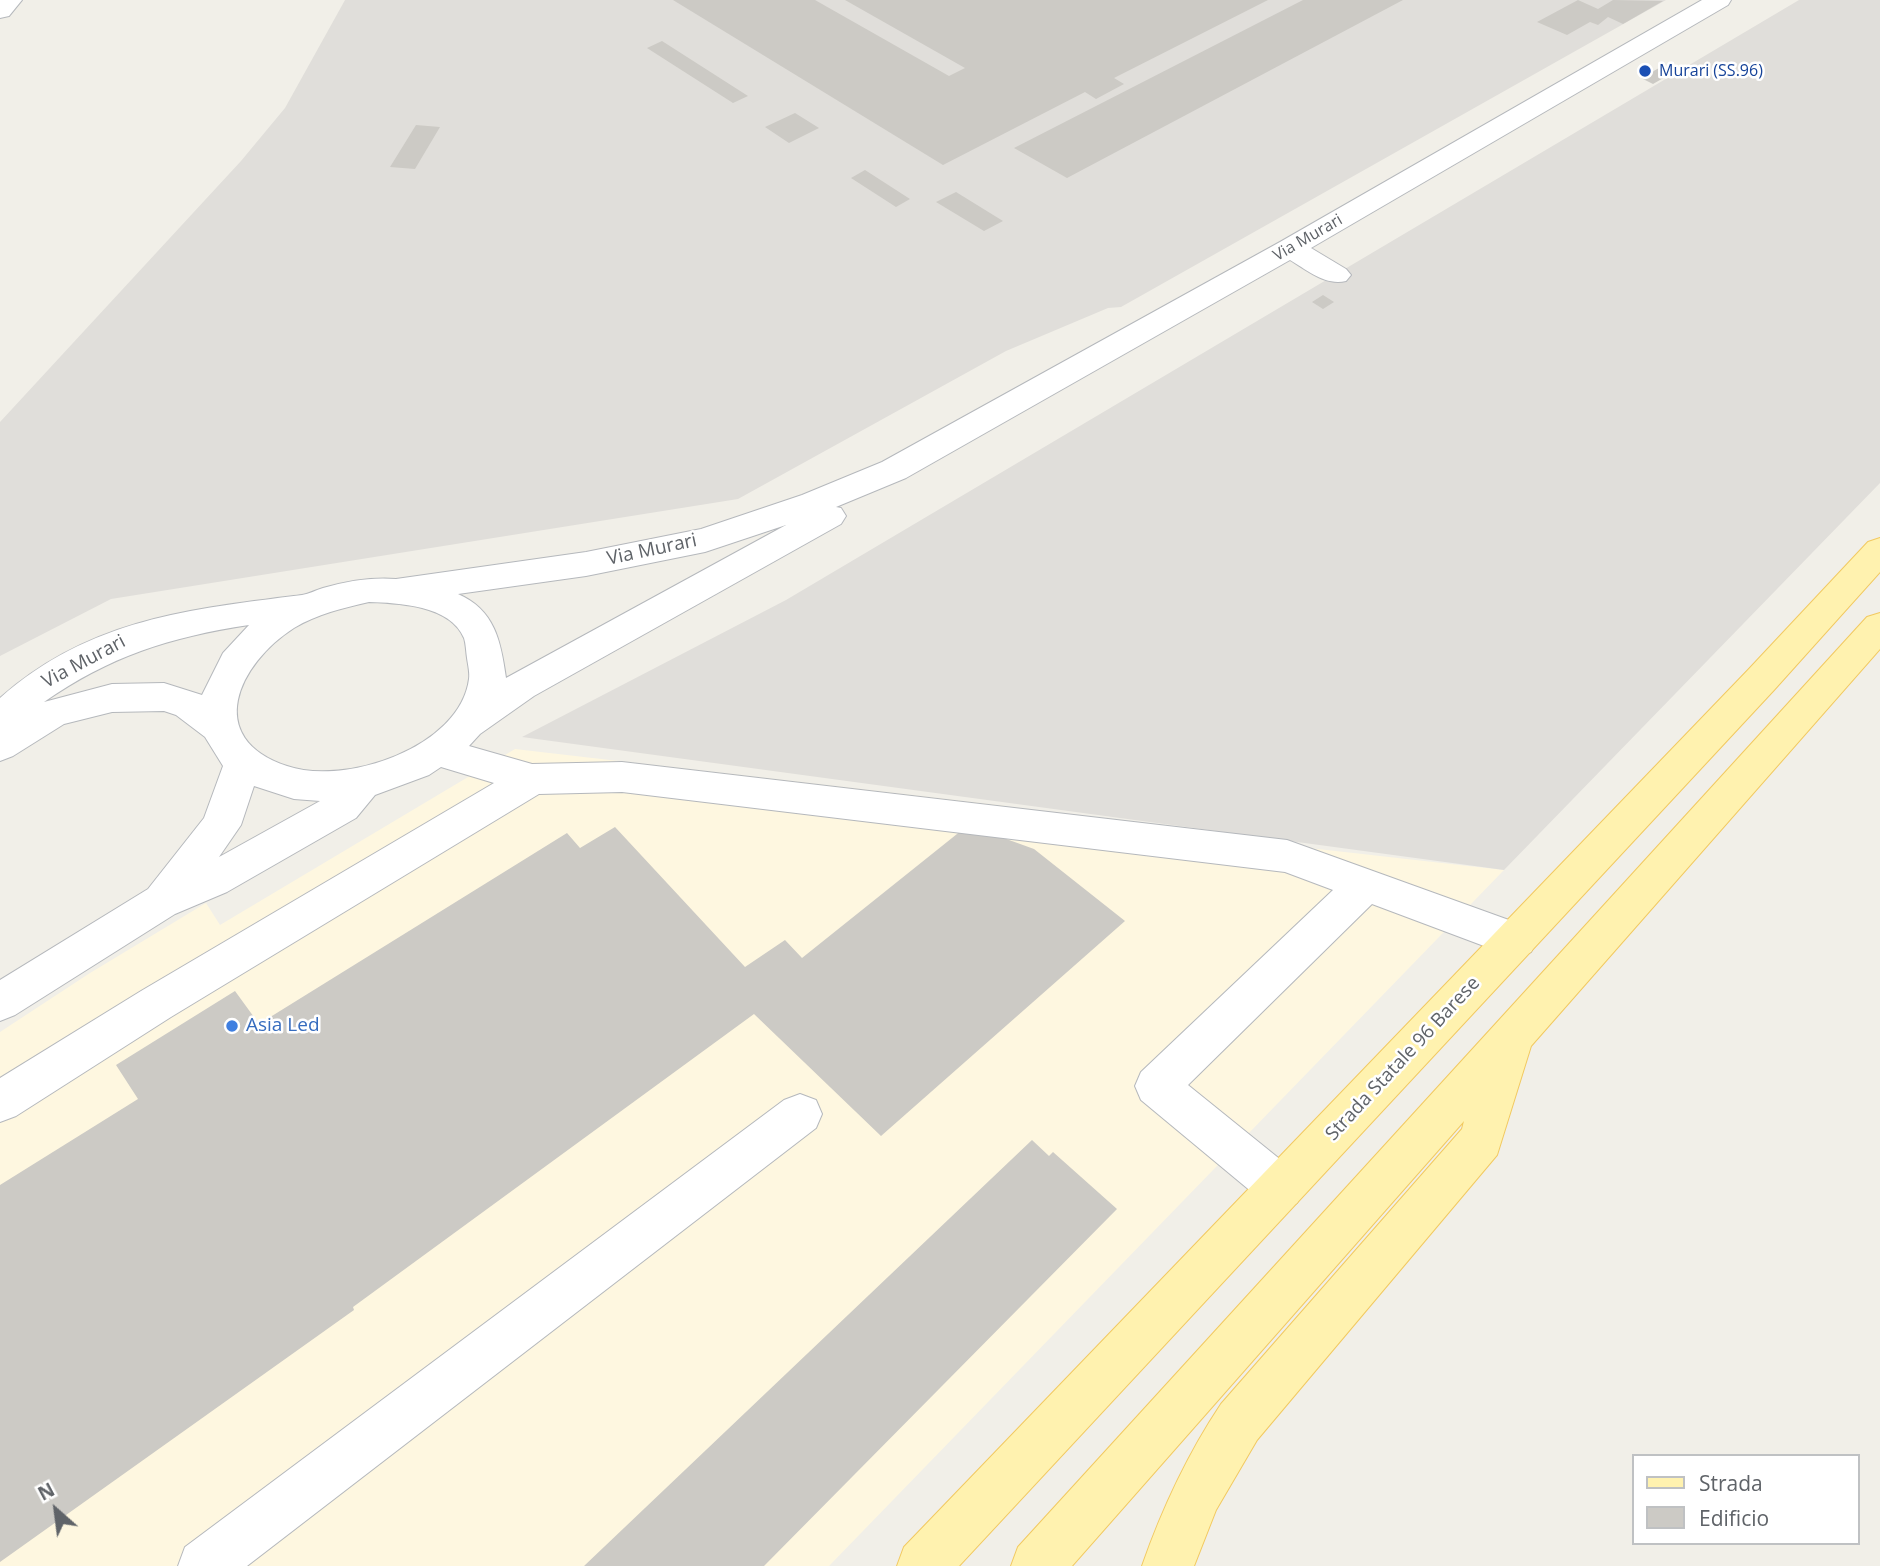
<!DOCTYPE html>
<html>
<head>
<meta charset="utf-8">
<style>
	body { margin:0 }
	#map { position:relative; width:1880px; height:1566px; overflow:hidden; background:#f1efe8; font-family:"Open Sans",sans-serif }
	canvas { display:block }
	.legend { position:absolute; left:1632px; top:1454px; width:228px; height:91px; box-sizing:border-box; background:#fff; border:2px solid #bfc1c3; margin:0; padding:9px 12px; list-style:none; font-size:21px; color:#5f6368 }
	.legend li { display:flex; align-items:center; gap:14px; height:35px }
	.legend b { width:35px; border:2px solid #bfc1c3 }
	.north { position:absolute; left:21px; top:1475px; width:70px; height:70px; -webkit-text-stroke:5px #fff; paint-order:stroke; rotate:332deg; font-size:19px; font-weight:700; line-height:28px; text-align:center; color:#5f6368 }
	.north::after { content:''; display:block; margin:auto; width:24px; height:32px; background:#5f6368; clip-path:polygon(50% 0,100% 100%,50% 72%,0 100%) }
</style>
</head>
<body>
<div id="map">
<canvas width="1880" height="1566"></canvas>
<ul class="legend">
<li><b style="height:9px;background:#fff2af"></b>Strada</li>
<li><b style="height:19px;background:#cccac5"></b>Edificio</li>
</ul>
<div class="north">N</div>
</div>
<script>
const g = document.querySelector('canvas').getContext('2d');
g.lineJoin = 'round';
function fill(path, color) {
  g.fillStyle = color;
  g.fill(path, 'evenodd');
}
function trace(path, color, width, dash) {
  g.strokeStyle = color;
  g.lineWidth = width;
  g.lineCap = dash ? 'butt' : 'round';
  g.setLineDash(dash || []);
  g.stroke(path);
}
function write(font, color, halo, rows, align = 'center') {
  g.font = font + ' "Open Sans",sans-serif';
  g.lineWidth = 5;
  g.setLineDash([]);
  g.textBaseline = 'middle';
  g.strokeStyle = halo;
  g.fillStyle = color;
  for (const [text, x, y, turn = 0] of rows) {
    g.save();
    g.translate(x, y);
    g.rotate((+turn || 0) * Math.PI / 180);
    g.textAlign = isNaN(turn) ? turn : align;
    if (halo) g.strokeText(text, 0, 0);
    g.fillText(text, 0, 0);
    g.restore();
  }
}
const commercial = new Path2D(`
	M515,749L1006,806L1008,814L1504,870L829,1566H0V1032L90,973L206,903L220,925Z`);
const industrial = new Path2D(`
	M345,0H1666L1121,307L1108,308L1006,351L738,499L111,599L0,656V422L241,161L285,108Z
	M1799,0H1880V483L1504,870L522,737L786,600Z`);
const building = new Path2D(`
	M673,0H815L949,76L965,68L845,0H1268L1114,78L1124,84L1096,99L1085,92L943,165Z
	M1303,0H1403L1067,178L1014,148Z
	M1578,0L1598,9L1613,0L1663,1L1623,24L1608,17L1598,25L1590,22L1567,35L1537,22Z
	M662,41L748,96L733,103L647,48Z
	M1659,68L1672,73L1653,84L1641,78Z
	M795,113L819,128L789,143L765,127Z
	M416,125L440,127L415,169L390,167Z
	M865,170L910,199L896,207L851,178Z
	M956,192L1003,221L984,231L936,202Z
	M1323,295L1334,302L1323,309L1312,302Z
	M615,827L745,967L785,940L802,958L962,830L998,836L1034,849L1125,921L881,1136L754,1014L353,1307L354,1310L0,1562V1185L138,1099L116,1065L235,991L259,1024L567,833L580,848Z
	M1032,1140L1049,1156L1053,1152L1117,1209L764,1566H584Z`);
const minor = new Path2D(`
	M0,0H22L9,16L0,18Z
	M1702,0H1731L1728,5L1311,248L1346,269L1351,275L1346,281C1325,286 1307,270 1290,260L906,478L836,507L841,508L846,516L841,524L534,696L480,734L469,746L532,764L622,762L1287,840L1531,928L1537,940L1531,952L1516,958L1372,904L1188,1085L1297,1173L1304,1188L1297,1203L1281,1210L1265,1203L1141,1100L1135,1086L1141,1072L1333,890L1285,872L622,792L539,794L171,1017L16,1116L0,1122V1078L141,991L494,783L441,767L429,775L375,795L356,818L227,892L175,914L15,1015L0,1021V980L148,889L204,818L223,766L205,737L176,715L164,711L112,712L64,724L13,756L0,761V698C89,619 190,609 302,595C309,594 316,590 323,588C348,581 370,577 396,579L586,552L701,529L802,495L882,462L1280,242ZM786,525L506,678C501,642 495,610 458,594L586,576L705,552ZM369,602C398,603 450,605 464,638C466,644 466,652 467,658C468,665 470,673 469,679C460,748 344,786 287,766C203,738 238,664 294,628C317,614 343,608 369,602ZM249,625L223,653L202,695L164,683L112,684L44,702C110,656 170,637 249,625ZM254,786L294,799L320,801L219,857L241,825Z
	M800,1094L816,1100L822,1114L816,1128L247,1566H178L185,1547L784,1100Z`);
const major = new Path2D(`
	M1880,538V572L1774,690L959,1566H897L904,1547L1748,670L1868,542Z
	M1880,613V649L1531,1046L1497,1155L1257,1440L1216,1510L1194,1566H1142C1162,1509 1187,1455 1221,1404L1462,1129L1464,1121L1072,1566H1011L1018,1547L1867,617Z`);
const markers = [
	[1645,71,7,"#1a4fb4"],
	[232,1026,7,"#3f7fe0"]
];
const farTransitnames = [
	["Murari (SS.96)",1659,71]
];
const farStreetnames = [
	["Via Murari",1308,238,-30]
];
const streetNames = [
	["Via Murari",652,550,-12],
	["Via Murari",84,662,-28],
	["Strada Statale 96 Barese",1403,1059,-47]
];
const shopNames = [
	["Asia Led",246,1026]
];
fill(commercial, '#fef7e0');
fill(industrial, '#e0deda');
fill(building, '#cccac5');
trace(minor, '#b5b8bc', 2);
trace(major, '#f2c960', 2);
fill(minor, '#fff');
fill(major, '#fff2af');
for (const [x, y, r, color] of markers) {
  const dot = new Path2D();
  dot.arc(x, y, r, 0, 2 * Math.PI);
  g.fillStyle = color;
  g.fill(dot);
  trace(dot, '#fff', 2.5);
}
write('16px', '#164399', '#fff', farTransitnames, 'left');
write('16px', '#5f6368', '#fff', farStreetnames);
write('19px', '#5f6368', '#fff', streetNames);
write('19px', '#366cbe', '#fff', shopNames, 'left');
</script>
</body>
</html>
